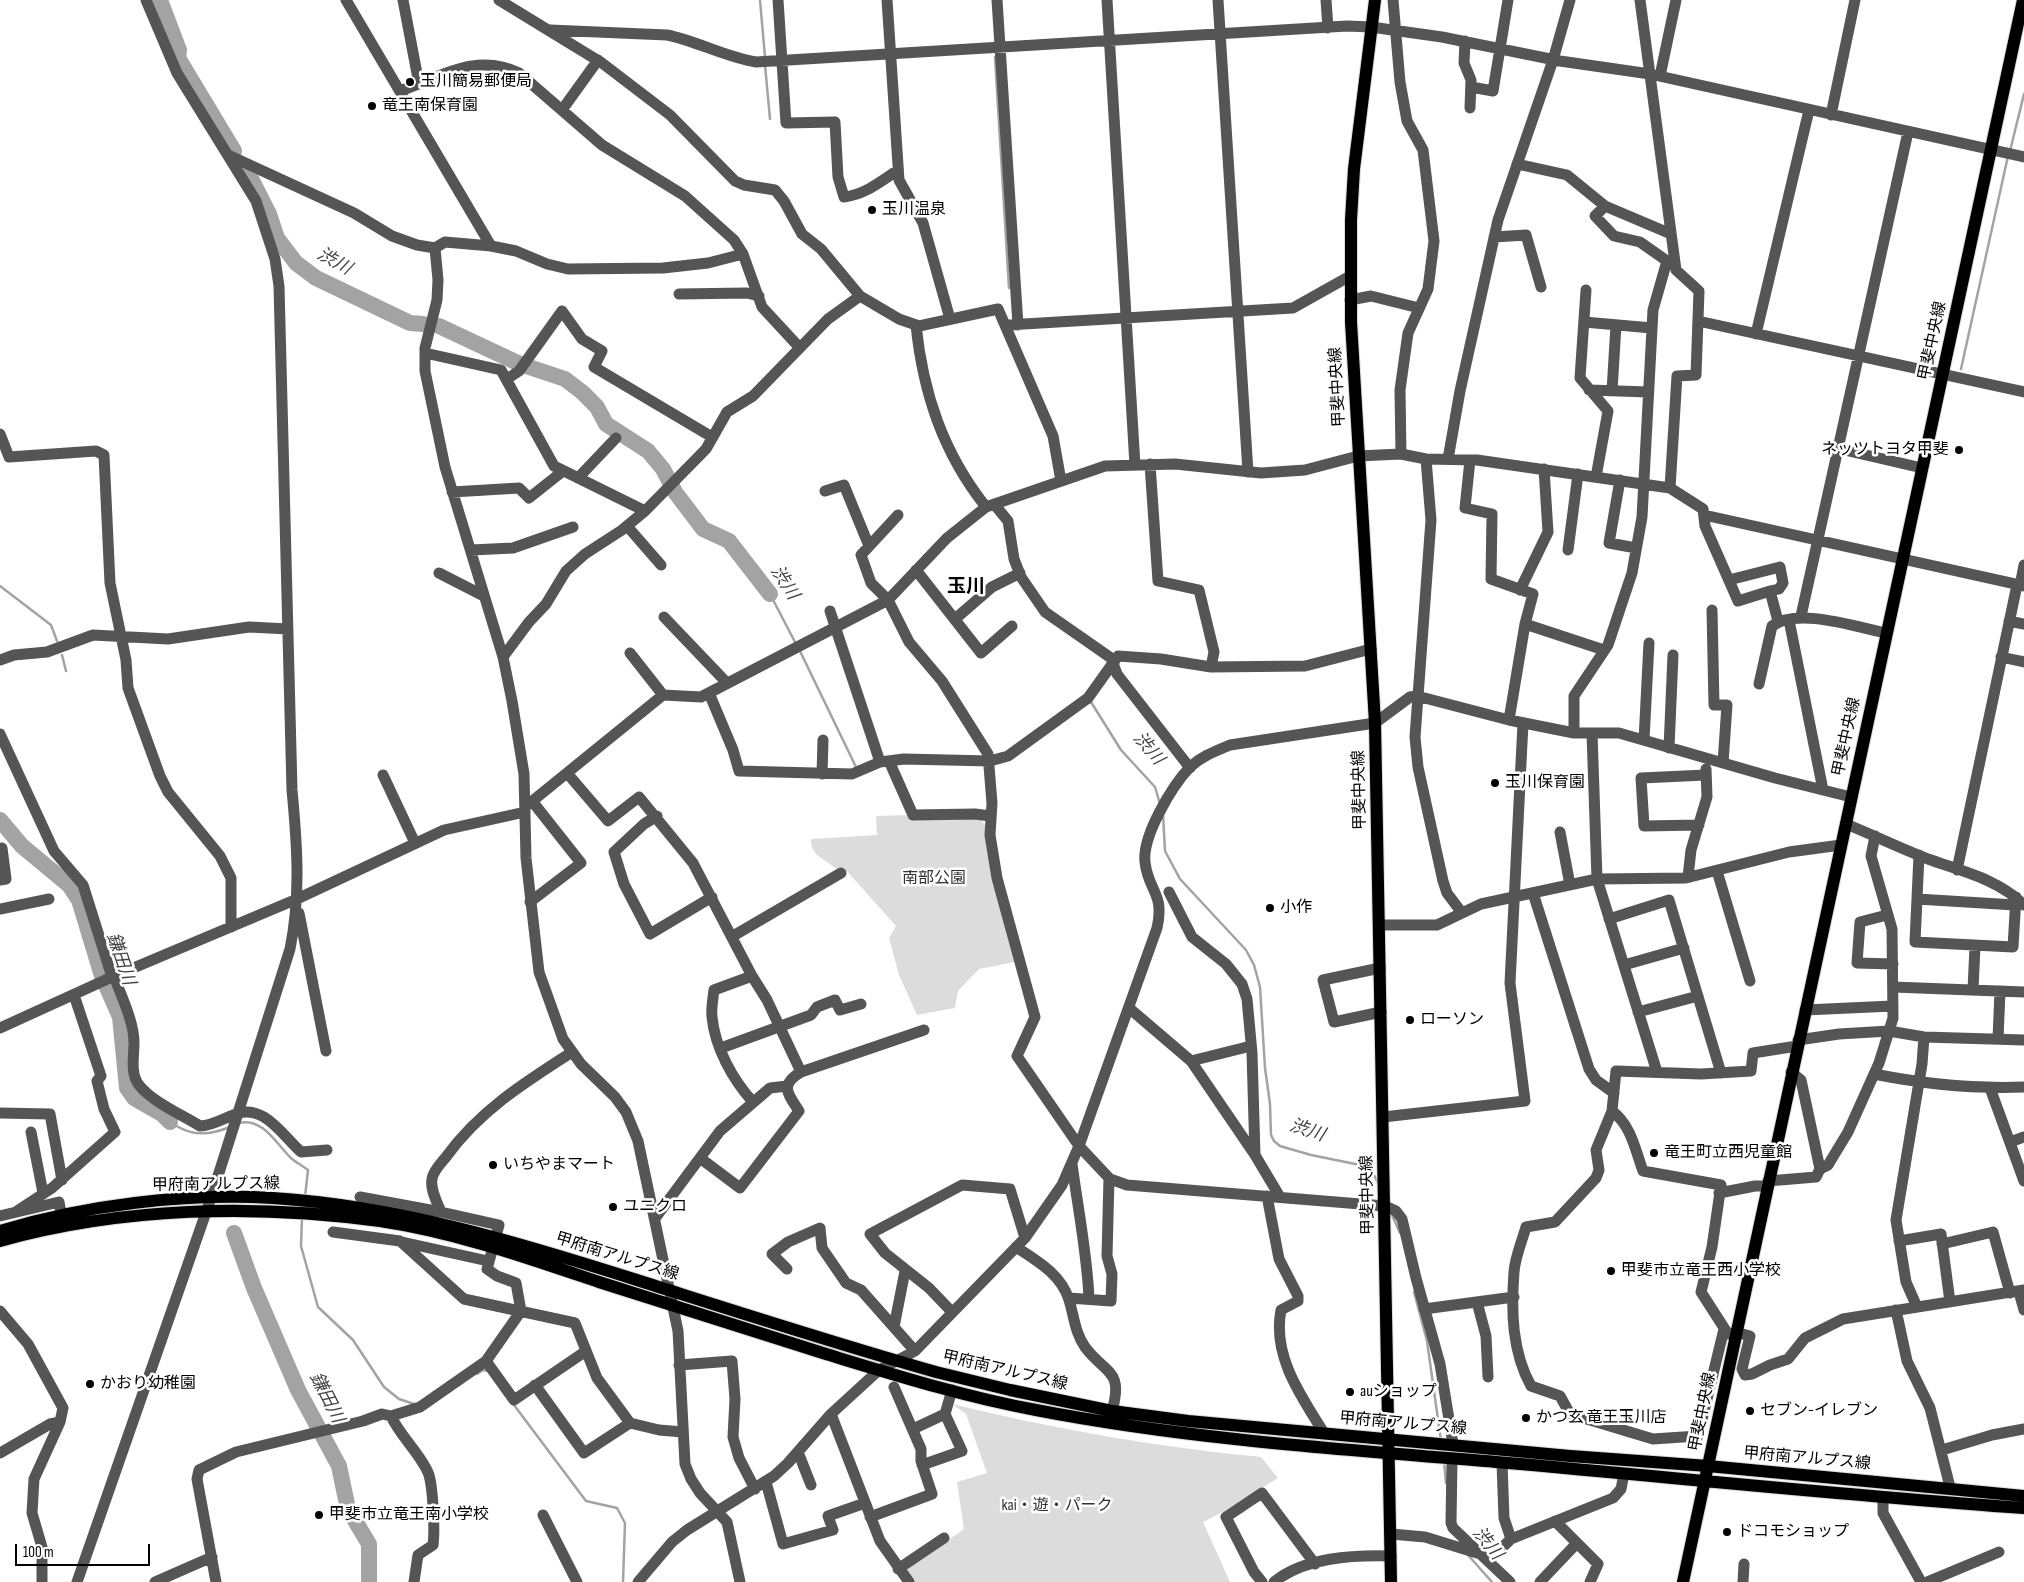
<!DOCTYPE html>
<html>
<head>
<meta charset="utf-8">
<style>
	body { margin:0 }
	#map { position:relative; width:2024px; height:1582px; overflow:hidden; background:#fff; font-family:"Sofia Sans Condensed",sans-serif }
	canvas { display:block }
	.scale { position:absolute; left:15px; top:1544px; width:135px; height:22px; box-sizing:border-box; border:2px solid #000; border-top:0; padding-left:6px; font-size:15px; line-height:18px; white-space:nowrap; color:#000; -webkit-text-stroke:4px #fff; paint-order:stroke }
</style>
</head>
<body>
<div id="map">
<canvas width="2024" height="1582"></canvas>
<div class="scale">100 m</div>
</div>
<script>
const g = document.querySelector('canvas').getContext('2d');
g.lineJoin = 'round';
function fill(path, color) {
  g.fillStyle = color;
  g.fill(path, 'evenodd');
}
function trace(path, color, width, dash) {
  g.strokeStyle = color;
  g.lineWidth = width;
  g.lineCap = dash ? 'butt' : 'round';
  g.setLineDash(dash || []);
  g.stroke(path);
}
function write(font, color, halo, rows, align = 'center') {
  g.font = font + ' "Sofia Sans Condensed","Noto Sans JP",sans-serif';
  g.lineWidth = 5;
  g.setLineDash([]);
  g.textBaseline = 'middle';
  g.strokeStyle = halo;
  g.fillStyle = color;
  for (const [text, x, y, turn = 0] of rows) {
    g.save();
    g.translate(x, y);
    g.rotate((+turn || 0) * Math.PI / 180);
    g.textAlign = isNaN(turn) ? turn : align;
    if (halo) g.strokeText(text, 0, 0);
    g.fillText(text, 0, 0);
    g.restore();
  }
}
const green = new Path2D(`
	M908,815L981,820L986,826L1015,962L979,969L958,991L955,1008L917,1015L899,975L889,938L896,926L845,869L838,870C827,860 810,856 811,839L877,835L876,816Z
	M952,1404C1054,1429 1157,1447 1261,1457L1278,1478L1223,1512L1203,1522L1230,1582H912L905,1571L964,1529L957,1482L987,1473L966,1414Z`);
const stream = new Path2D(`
	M760,0L765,57
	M995,57L1009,288
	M765,65L770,119
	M2010,151L2024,94
	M1961,369L2008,156
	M0,586L51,625L57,641
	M770,594L796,644
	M799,649L856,767
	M62,655L66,671
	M1089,703L1091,702L1121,750L1155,787L1160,804
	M1163,814L1165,851L1180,879L1246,950L1254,965L1260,987L1265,1068L1270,1104L1271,1135L1274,1141L1280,1146L1311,1155L1370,1167L1378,1183
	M150,1108C180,1129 193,1142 230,1127
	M239,1123C263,1117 277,1145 292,1159C297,1163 303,1166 308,1170L305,1197
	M1391,1213L1400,1233
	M302,1217L301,1246L318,1307L353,1340L384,1387L399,1399L414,1404
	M1414,1292L1427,1341L1441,1441
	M477,1374L483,1370L488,1371
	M514,1405L586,1501L617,1508L625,1523L623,1582
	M1444,1461L1446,1483
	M1468,1555L1492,1582`);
const river = new Path2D(`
	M160,0L179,50L178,58L234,151
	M246,169L269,214L277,238L296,263L316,278L410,323L423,324
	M439,326L520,364L565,379L582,392L597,407L606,424L648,451L663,469L675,492L703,529L729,541L770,594
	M0,820L22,846L69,885L79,900L102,976L120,1017L127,1088L134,1098L162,1114L170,1122
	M234,1233L254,1288L298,1390L339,1466L348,1509L369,1544V1582`);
const minor = new Path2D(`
	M346,0L491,246
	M403,0L419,84
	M499,0L602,63L670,115L735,181L744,185L775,190L784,201L802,234L821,249L860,296L899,319L919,326L998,309L1053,436L1061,481
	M778,0L786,123L835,122L838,177L844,197C864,195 882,181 898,170
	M887,0L899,180L923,223L950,319
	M997,0L1018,325
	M1107,0L1135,465
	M1218,0L1248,472
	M1326,0L1328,28
	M1393,0L1400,82L1407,121L1423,150L1434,241L1428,289L1408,333L1400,390L1401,454
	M1640,0L1676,270L1699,291L1696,375L1677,376L1670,488
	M550,30L667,35C697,41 725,57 756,62L1347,26L1371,27L1442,37L1560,61L1650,74L2024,157
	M1465,41L1464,63L1471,80L1470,108
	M1660,76L1676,0
	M1471,87L1493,91L1508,0
	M400,91C440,77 477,52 519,73L602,145L685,196L734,240L743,254L762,307L799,347
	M562,110L598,60
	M1831,115L1855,0
	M228,155L354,213L392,236L417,245L435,248L445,242L491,246L516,251L547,264L568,269L663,268L708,263L743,254
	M1517,164L1567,175L1605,206L1595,216L1614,236L1640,242L1667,261H1673
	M1605,206L1671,234
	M1494,237L1526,235L1541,287
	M435,248L438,280L437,300L425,348V371L445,467L503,657L512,701L524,774L526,858L539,972L563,1039L581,1064L615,1097L626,1112L638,1141L678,1331L685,1464L691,1479L700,1493L727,1522L740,1582
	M1586,290L1580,378L1608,411L1596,477
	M679,294L747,293L759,296
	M1350,300L1371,296L1419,308
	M1698,321L2024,392
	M1584,322L1652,328
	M916,325C923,393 943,453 986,507
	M1007,325L1293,308L1350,276
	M1756,334L1809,110
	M425,353L501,370L554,466L645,511
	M507,379L519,371L562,311L582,339L602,351L594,367L712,437
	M1589,390L1648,392
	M1612,391L1616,325
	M0,434L9,457L96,451L104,455L110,583L126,660L128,688L160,776L168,792L220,856L231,878V927
	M1836,448L1922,468
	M1426,459L1431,520L1415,737L1418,767L1443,881L1447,893L1462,913
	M1448,459L1460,391L1498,220L1553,60L1570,0
	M1470,460L1465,508L1492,514L1491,579L1533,594L1525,624L1509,720
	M1150,464L1158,581L1199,590L1214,652L1211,667
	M578,478L616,438
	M1620,480L1609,543L1636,548
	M825,491L844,485L869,546
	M452,492L519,488L529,498L563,471
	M994,504L1008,521L1014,559L1021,577L1045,612L1111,658L1117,674L1190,768
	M898,515L861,555L871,583L888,600L909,642L942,681L988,754L992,803L990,835L997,878L1035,1017L1017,1056L1079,1146L1110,1179L1127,1185L1385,1206L1396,1211L1402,1219L1416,1278L1440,1364L1453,1444
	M1704,515L2024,586
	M627,526L661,565
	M471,550L513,548L573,527
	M1568,550L1578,474
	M916,570L981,653L1012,626
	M439,573L482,595
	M1729,580L1780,567L1783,583L1779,589L1770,591
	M2020,586L2024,565
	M1520,590L1548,532L1544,469
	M1712,610L1714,705H1727L1723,763
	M830,611L880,762
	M1801,616L1908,132
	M664,617L727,683
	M955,619L992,587L1020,573
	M1789,620L1823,790
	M2009,621L2024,624
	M1525,624L1604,650
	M630,653L663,695
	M503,657L529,622L546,604L566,571L585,554L622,530L645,511L706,449L727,412L753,396L828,319L860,296
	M2001,657L2024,662
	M0,660L14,655L47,652L93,635L168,639L249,627L288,629
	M1759,684L1772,626C1797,607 1856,627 1886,633
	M709,693L733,750L739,771L852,774L880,762L904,759L990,761L1008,756L1088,698L1118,656L1161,659L1211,667L1305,666L1371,649
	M1574,733V696L1608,645L1632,573L1642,517L1653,310L1667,261
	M1592,733L1597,879L1657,1072
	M0,734L54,851L83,885L112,977
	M1644,740L1649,643
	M1669,748L1673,655
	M889,761L913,815L975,814L990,816
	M567,773L608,821L639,797L693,863L752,976L767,1000L801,1072
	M822,774L823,740
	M383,775L415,843
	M525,807L663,695L701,697L888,600L947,538L986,507L1105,466L1175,464L1261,473L1305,470L1358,456L1401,454L1426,459L1477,460L1670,488L1703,509L1705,526L1738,601L1770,591L1778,621
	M657,816L644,824L614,852L624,884L650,934L712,897
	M1846,824C1873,835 1900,848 1928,859C1961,871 1998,879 2024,905
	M1699,825L1644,826L1641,778L1706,775
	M1560,832L1570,885
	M1919,855L1915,942L2013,947L2016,897
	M1957,870L2017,585
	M1717,871L1750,981
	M1688,877L1691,850L1707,797L1706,769
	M0,880L6,879L2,848
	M1169,892L1192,937L1226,964L1242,984L1247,999L1252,1053L1255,1155L1280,1197
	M1533,893L1589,1069L1596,1080L1614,1093
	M1917,899L2015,905
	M530,902L581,863L532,801
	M0,909L49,899
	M299,913L326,1051
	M1887,915L1860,922L1857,963L1893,964
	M1609,919L1669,900L1721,1073
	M1379,925H1437L1481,904L1597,879L1686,878L1789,852L1841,845
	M733,936L841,873
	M1624,965L1684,948
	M1380,968L1323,980L1334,1022L1381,1012
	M114,976C121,996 134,1021 134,1043C134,1056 130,1074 139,1085C151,1101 182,1115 200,1126C211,1126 223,1119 233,1115C263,1102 281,1134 301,1152L327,1150
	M752,976L714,990C713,998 711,1009 712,1017C715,1048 733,1080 753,1102
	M1893,987L2024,992
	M1973,990L1975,946
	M1129,1008L1191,1061L1255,1155
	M1805,1010L1893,1006
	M1638,1012L1698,996
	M0,1028L112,977L297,899L444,830L525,812
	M1998,1039L2000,991
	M1798,1040L1839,1034L1889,1031L1924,1037L2024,1040
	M721,1048L811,1015L817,1007L835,1000L840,1010L861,1004
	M1191,1061L1251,1046
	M1874,1074C1924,1084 1973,1089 2024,1087
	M1990,1088L2024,1181
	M1612,1111C1631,1125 1635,1149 1643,1171L1721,1185L1712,1247L1701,1292L1728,1334
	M0,1113L50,1114L62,1180
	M1383,1117L1525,1101L1510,983L1523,723
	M31,1132L43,1193
	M2010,1142L2024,1137
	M700,1158L740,1188L799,1111C788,1094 779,1085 801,1072L924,1030
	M1072,1164C1078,1209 1087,1253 1089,1298
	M1820,1169L1828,1165L1848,1132L1879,1063L1893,1018L1892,929L1871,856L1875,836
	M1768,1181L1816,1177L1820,1169L1801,1080L1791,1072
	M1719,1193L1755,1186H1766
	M1267,1196L1279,1259L1298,1296V1301L1281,1310C1272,1356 1301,1396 1324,1433
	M360,1197L441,1212
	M17,1211L52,1188L115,1132L104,1109L97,1081L101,1076L74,995
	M0,1216L59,1202L63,1224
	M656,1217L720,1131L770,1088L787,1086
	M333,1232L400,1241L464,1299L575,1323L597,1378L630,1423L659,1430L683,1432
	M1899,1241L1941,1234L1950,1302
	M402,1242L488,1261
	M1942,1244L1993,1232L2010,1293
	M1016,1247C1037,1261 1061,1274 1069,1300C1074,1316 1075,1333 1085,1347C1105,1374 1124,1369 1112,1411
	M787,1269L772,1254L788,1242L820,1228L822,1248L846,1283L861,1290L915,1351
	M2019,1292L2024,1310
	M1069,1298L1111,1301L1112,1274L1107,1256L1109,1178
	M1477,1302L1486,1336L1488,1377
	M1917,1307L1906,1282L1896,1220L1922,1064L1924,1037
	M1424,1309L1514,1297
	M1896,1310L1907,1361L1930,1408L1950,1487
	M0,1311L28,1344L63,1408L60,1422L34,1479L32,1513L42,1547V1582
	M952,1312L929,1288L885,1253L870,1234L962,1185L1010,1189L1025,1238
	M894,1327L905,1271
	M1724,1329L1698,1436L1653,1439L1570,1414L1560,1396L1531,1386C1512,1352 1511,1311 1514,1272C1515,1257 1522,1241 1526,1227L1555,1222L1596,1178L1599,1170L1596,1150L1612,1111L1616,1071L1701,1074L1751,1071L1753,1053L1797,1046
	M1735,1332L1750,1336L1742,1369L1745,1375L1752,1374L1770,1365L1788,1359L1805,1338L1843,1319L2024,1290
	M486,1361L514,1400L586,1351
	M679,1365L732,1361L735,1399L733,1437L739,1458L755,1489
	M535,1385L584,1453L630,1423
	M831,1414L880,1541L909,1582
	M391,1416C400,1436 423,1457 429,1475C433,1489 435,1530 433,1545L418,1555L414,1582
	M913,1429L945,1414L952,1390
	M1942,1450L1992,1435L2024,1429
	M798,1452L811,1485
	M0,1453L50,1424L60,1422
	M1452,1460L1451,1523L1453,1528L1510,1582
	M1502,1463L1504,1518L1511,1539
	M922,1465L962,1451L945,1414
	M766,1482L783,1544L833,1530L828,1516L865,1503
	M1883,1497V1513L1921,1582
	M543,1515L577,1582
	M870,1517L932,1494L921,1461V1449L894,1387
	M1555,1521L1598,1564L1590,1582
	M1391,1534L1425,1537L1477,1553
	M1488,1561L1511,1539L1613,1498L1621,1489L1624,1474
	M898,1569L944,1538
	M77,1582L211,1198L290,949C301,896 297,843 292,790L279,286L275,259L256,201L177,73L146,0
	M155,1582L212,1557
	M216,1582L197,1479L199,1470L236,1452L363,1421L382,1414L391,1416L420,1407L486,1361L521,1311L516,1283L497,1276L487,1269L499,1225L441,1212C437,1202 430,1190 432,1179C433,1171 441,1163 446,1157C479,1111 525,1082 572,1052
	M638,1582L672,1542L687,1530L774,1476L788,1463L831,1414L879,1370L915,1351L1025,1238L1062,1185L1079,1146L1157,928C1165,893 1148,891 1145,862C1142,836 1172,786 1190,767C1202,756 1216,751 1230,745L1375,723L1410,697L1417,696L1509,720L1574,733H1619L1775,778L1851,797
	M1262,1582L1254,1572L1226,1517L1262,1493L1315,1564
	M1274,1582C1305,1557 1353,1555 1391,1556
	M1540,1582L1577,1543
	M1743,1582L1744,1564
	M1927,1582L1999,1552`);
const major = new Path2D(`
	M1375,0L1354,169L1351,220V322L1375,723L1391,1582
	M0,1231C85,1205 184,1193 273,1198C399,1206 521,1243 640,1281C738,1312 837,1344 936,1372L1010,1390L1112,1411L1188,1421L1570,1456L1708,1466L2024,1496
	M0,1241C122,1207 255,1204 380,1221C455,1232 528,1258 599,1282C675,1306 750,1330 826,1354C895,1375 965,1397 1036,1410C1192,1440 1351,1450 1508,1463C1680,1478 1852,1496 2024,1508
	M1683,1582L2023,0`);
const markers = [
	[410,82,5,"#000"],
	[372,106,5,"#000"],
	[872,210,5,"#000"],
	[1959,450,5,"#000"],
	[1495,783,5,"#000"],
	[1270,908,5,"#000"],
	[1410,1020,5,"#000"],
	[1654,1153,5,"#000"],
	[493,1165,5,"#000"],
	[613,1207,5,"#000"],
	[1611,1271,5,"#000"],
	[90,1384,5,"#000"],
	[1350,1392,5,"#000"],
	[1750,1411,5,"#000"],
	[1526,1418,5,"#000"],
	[319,1515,5,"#000"],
	[1727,1532,5,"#000"]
];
const poiNames = [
	["玉川簡易郵便局",420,82],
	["竜王南保育園",382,106],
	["玉川温泉",882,210],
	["ネッツトヨタ甲斐",1949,450,"right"],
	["玉川保育園",1505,783],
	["小作",1280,908],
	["ローソン",1420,1020],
	["竜王町立西児童館",1664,1153],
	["いちやまマート",503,1165],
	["ユニクロ",623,1207],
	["甲斐市立竜王西小学校",1621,1271],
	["かおり幼稚園",100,1384],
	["auショップ",1360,1392],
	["セブン-イレブン",1760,1411],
	["かつ玄 竜王玉川店",1536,1418],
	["甲斐市立竜王南小学校",329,1515],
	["ドコモショップ",1737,1532]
];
const streetNames = [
	["甲斐中央線",1933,341,-78],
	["甲斐中央線",1338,387,-93],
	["甲斐中央線",1847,737,-78],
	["甲斐中央線",1360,790,-91],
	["甲府南アルプス線",216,1185,-1],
	["甲斐中央線",1368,1195,-91],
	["甲府南アルプス線",617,1257,17],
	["甲府南アルプス線",1005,1371,13],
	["甲斐中央線",1703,1412,-79],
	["甲府南アルプス線",1403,1424,5],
	["甲府南アルプス線",1807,1459,5]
];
const parkNames = [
	["南部公園",934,879],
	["kai・遊・パーク",1057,1506]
];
const waterNames = [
	["渋川",334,262,29],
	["渋川",784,583,57],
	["渋川",1148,749,49],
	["鎌田川",120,959,71],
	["渋川",1307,1131,18],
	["鎌田川",326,1398,63],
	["渋川",1487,1544,51]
];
const quarterNames = [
	["玉川",966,587]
];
fill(green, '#dcdcdc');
trace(stream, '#a3a3a3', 2.5);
trace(river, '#a3a3a3', 16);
trace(major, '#dbdbdb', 14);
trace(minor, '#555', 11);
trace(major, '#000', 12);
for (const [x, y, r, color] of markers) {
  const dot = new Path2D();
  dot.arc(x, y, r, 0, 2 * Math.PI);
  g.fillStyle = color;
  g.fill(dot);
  trace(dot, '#fff', 2);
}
write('16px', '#000', '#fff', poiNames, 'left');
write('16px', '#000', '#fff', streetNames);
write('16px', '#333', '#fff', parkNames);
write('italic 18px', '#444', '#fff', waterNames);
write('bold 19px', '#000', '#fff', quarterNames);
</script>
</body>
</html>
